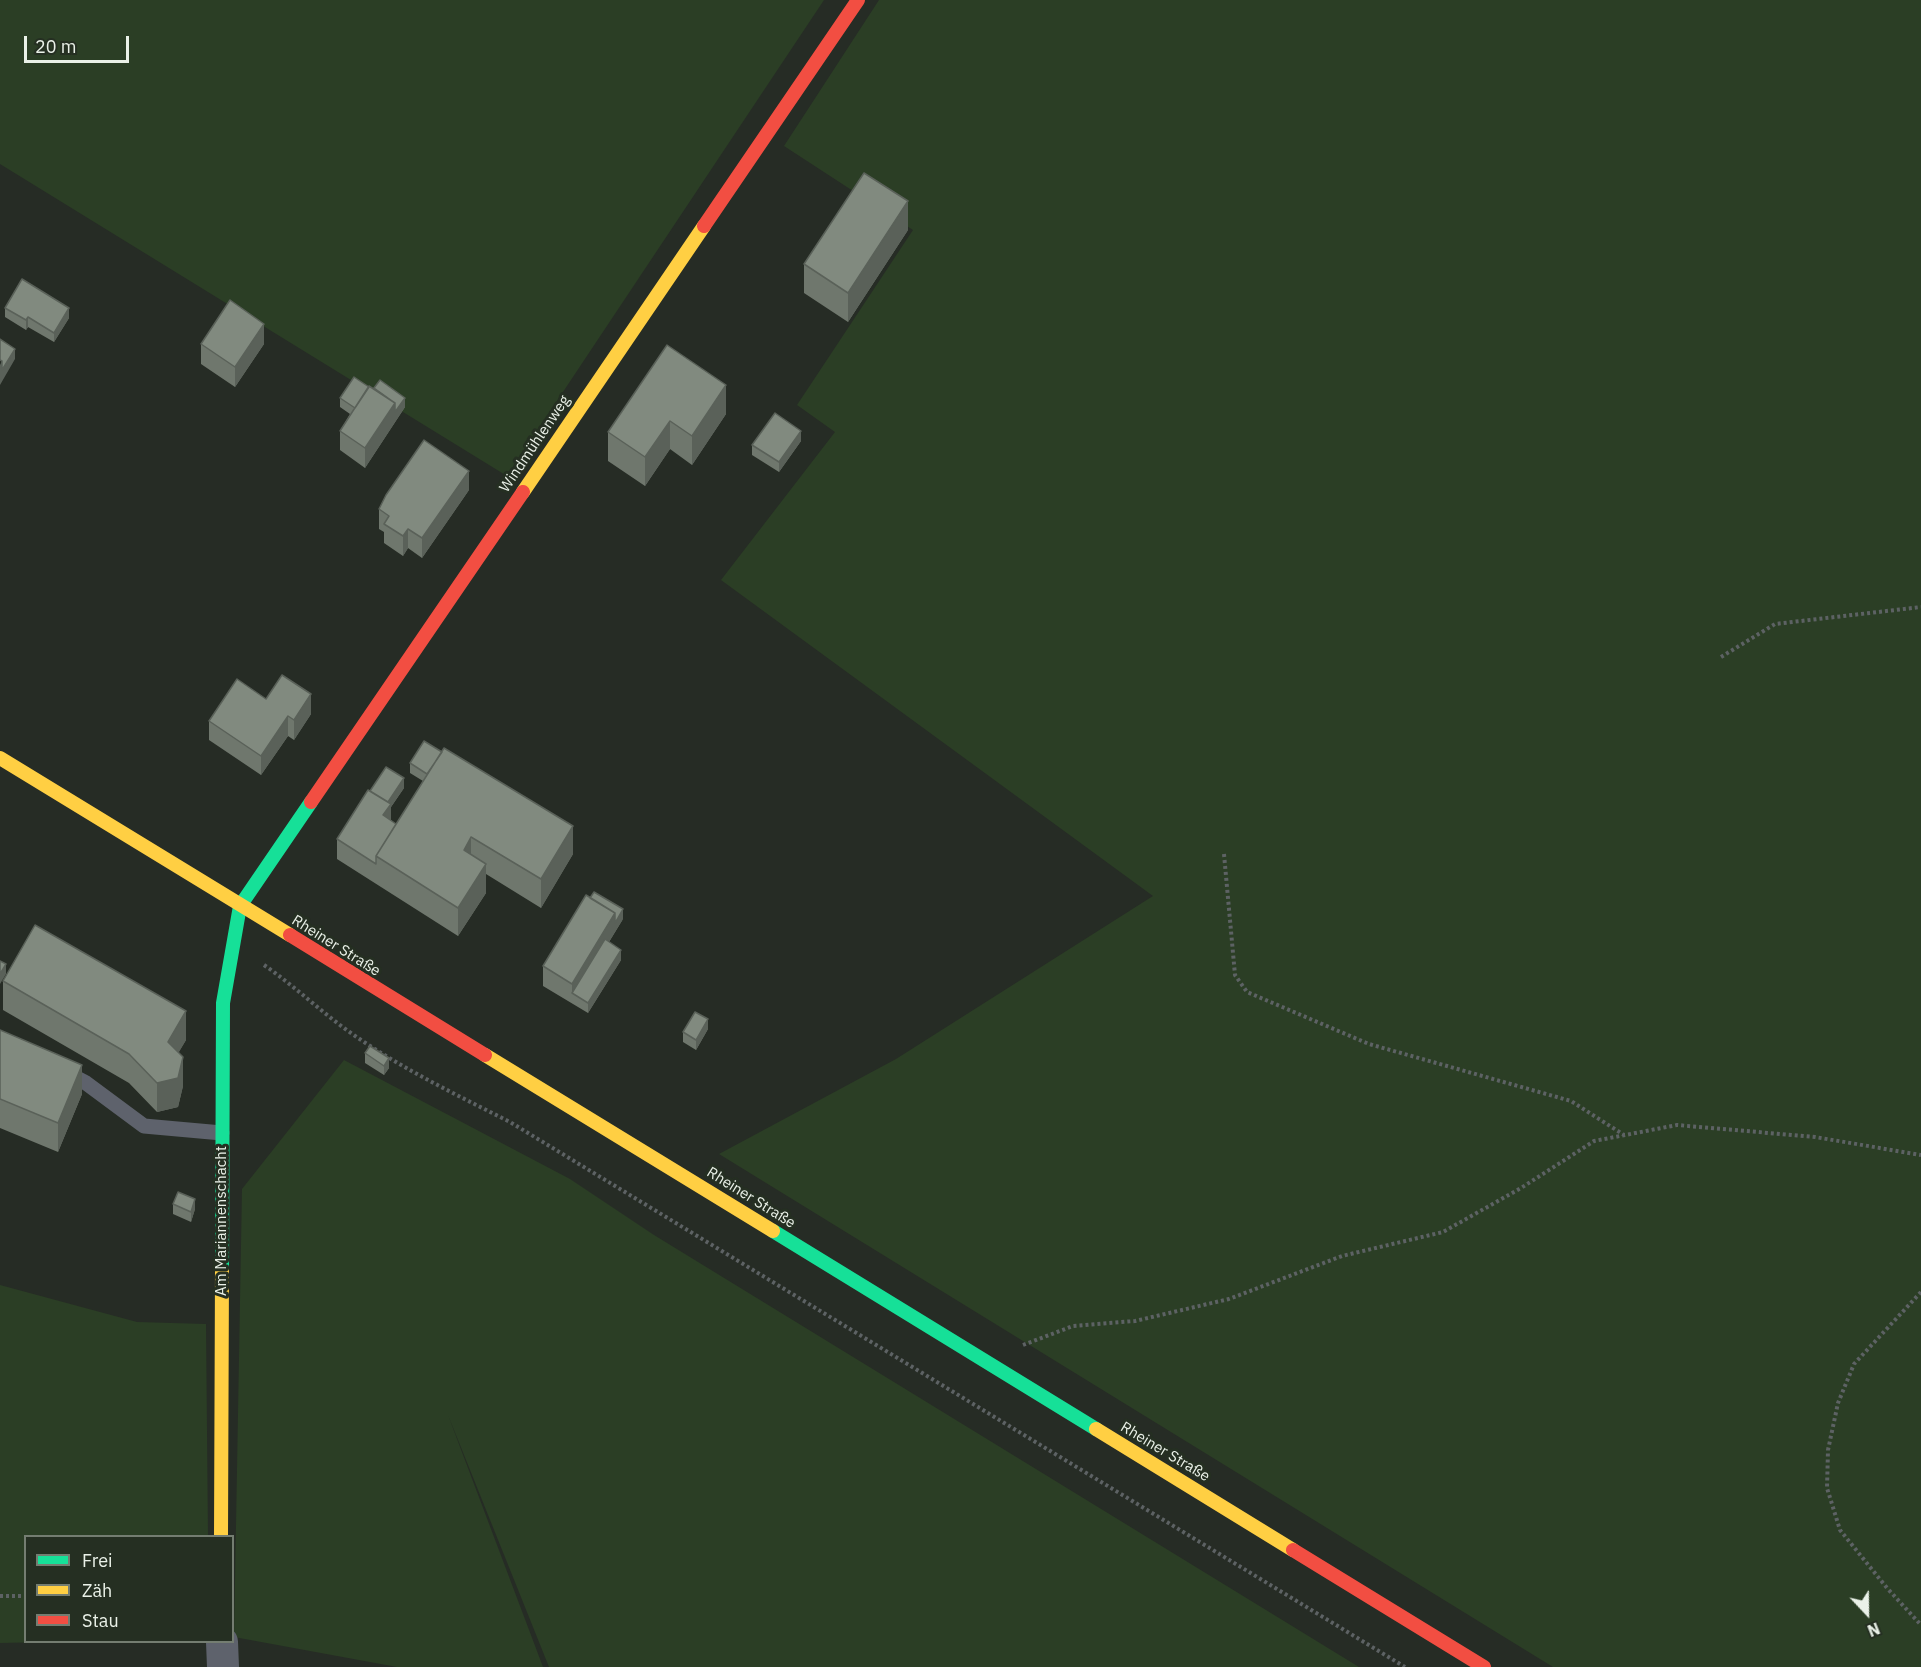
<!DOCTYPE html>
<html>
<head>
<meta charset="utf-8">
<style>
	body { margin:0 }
	#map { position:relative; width:1921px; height:1667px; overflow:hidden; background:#262c25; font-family:"IBM Plex Sans",sans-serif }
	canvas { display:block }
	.legend { position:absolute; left:24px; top:1535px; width:210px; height:108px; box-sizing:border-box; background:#252f22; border:2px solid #747d71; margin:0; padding:8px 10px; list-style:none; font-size:18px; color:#eaf1e8 }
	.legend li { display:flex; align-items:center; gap:12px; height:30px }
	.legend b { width:30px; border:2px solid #747d71 }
	.north { position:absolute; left:1837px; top:1583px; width:60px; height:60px; -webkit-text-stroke:4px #252f22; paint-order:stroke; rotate:158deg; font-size:16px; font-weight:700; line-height:24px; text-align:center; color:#eaf1e8 }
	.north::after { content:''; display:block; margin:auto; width:21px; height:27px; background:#eaf1e8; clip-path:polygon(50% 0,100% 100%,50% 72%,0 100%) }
	.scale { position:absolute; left:24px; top:36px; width:105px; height:27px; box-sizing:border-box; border:3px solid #eaf1e8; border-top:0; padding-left:8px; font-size:18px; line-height:21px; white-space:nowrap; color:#eaf1e8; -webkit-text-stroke:4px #252f22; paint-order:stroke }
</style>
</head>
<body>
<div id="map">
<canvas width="1921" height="1667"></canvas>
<ul class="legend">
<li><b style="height:8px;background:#16e098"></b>Frei</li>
<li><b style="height:8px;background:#ffcf43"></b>Zäh</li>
<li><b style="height:8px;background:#f24e42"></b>Stau</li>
</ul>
<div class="north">N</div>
<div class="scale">20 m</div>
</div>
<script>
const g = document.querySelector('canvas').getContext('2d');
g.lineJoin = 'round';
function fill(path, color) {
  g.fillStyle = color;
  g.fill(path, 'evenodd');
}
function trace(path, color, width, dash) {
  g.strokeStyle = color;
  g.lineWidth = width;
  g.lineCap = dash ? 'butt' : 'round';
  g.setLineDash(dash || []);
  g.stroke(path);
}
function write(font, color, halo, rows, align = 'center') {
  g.font = font + ' "IBM Plex Sans",sans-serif';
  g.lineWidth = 6;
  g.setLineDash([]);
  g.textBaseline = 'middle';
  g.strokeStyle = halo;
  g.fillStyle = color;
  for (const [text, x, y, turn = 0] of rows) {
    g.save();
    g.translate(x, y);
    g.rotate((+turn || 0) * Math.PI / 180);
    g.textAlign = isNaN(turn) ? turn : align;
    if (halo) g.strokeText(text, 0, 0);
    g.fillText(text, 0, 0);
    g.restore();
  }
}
const green = new Path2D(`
	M0,0H824L507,476L0,164Z
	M879,0H1921V1667H1553L719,1154L896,1059L1153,896L721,580L835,432L797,405L913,230L784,146Z
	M344,1060L570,1179L654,1235L1359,1667H549L448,1415L543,1667H397L234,1637L242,1189Z
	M0,1285L137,1322L206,1324L208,1536H26V1642H47L0,1643Z`);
const path = new Path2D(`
	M1721,657L1775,624L1921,607
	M1224,854L1235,975L1247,992L1369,1044L1571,1101L1624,1135
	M264,965C293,985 317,1008 344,1028C396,1066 453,1093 510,1122L1405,1667
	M1921,1292L1854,1364L1838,1403L1828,1450L1827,1488L1840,1530L1887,1588L1921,1625
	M1023,1345L1073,1326L1135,1321L1229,1299L1342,1256L1443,1232L1521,1188L1594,1141L1677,1125L1815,1137L1921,1155
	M0,1596H26`);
const lane = new Path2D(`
	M65,1072L86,1083L144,1126L222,1133`);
const street = new Path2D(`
	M222,1642L223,1667`);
const fast = new Path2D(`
	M773,1231L1096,1429
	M222,1270L223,1003L240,906L311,802`);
const slow = new Path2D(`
	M523,492L704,226
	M0,758L290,935
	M485,1055L773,1231
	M1096,1429L1293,1550
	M221,1536L222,1270`);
const jam = new Path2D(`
	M704,226L858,0
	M311,802L523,492
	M290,935L485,1055
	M1293,1550L1484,1667`);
const wall = new Path2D(`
	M908,230L848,322L804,293V264Z
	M5,308L69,318L54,342L28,327L26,330L5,317Z
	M201,344H264L235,387L201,364Z
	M667,345L726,414L692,465L670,449L645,486L608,461V432Z
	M369,387L405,407L365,468L340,450V431L350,414L340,407V398Z
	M801,441L779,472L752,455V445Z
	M469,490L422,558L408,548L403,556L384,543V532L379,529V509Z
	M266,699L311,714L294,740L288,736L261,775L209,740V721Z
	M410,763L573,854L541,908L486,874V893L458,936L337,859V839L370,791L404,788L391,807V820L396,824L423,781L410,773Z
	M623,919L609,942L621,960L588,1013L543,986V966Z
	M3,981L186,1040L178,1053L183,1086L178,1107L157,1112L129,1083L3,1010Z
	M708,1029L696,1050L683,1042V1032Z
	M0,1030L82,1094L58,1152L0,1128Z
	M365,1053L389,1068L384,1075L365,1063Z
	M173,1204L195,1209L191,1222L173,1214Z`);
const shadedWall = new Path2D(`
	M908,201V230L848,322V293Z
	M69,308V318L54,342V333Z
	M28,317V327L26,330V320Z
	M264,324V344L235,387V367Z
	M15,349V359L0,385V365L2,361Z
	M726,385V414L692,465V436Z
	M405,398V407L365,468V448L395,403Z
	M670,421V449L645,486V457Z
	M801,431V441L779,472V462Z
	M469,471V490L422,558V538Z
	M408,529V548L403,556V536Z
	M311,694V714L294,740V720Z
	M288,716V736L261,775V756Z
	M404,778V788L391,807V824L383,835V809Z
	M573,826V854L541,908V879Z
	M471,837V866L464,850Z
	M486,864V893L458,936V908Z
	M623,909V919L576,996L572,993V984L615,913Z
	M621,950V960L588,1013V1003Z
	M6,964V974L0,984V974Z
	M186,1011V1040L168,1071V1042Z
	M708,1019V1029L696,1050V1040Z
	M183,1057V1086L178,1107L157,1112V1083Z
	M389,1058V1068L384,1075V1066Z
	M82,1065V1094L58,1152V1123Z
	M195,1199V1209L191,1222V1212Z`);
const building = new Path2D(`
	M864,173L908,201L848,293L804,264Z
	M22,279L69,308L54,333L28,317L26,320L5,308Z
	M230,300L264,324L235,367L201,344Z
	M0,339L15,349L2,370V361L0,360Z
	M667,345L726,385L692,436L670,421L645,457L608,432Z
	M354,377L369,387L355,408L340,398Z
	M380,380L405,398L395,412V403L374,388Z
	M369,386L395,403L365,448L340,431Z
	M775,413L801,431L779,462L752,445Z
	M424,440L469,471L422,538L408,529L403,536L384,524L389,516L379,509L386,495Z
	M282,675L311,694L294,720L288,716L261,756L209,721L237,679L266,699Z
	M424,741L442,752L427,774L410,763Z
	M444,748L573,826L541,879L471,837L464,850L486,864L458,908L376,856Z
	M386,767L404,778L388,802L370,791Z
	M368,790L391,804L383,815L396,824L376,856V864L337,839Z
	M594,892L623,909L615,923V913L590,898Z
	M586,895L615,913L572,984L543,966Z
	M35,925L186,1011L168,1042L183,1057L178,1078L157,1083L129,1054L3,981Z
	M605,939L621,950L588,1003L572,993Z
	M0,961L6,964L0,974Z
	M695,1012L708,1019L696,1040L683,1032Z
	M0,1030L82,1065L58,1123L0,1099Z
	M370,1046L389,1058L384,1066L365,1053Z
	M178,1192L195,1199L191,1212L173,1204Z`);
const streetNames = [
	["Windmühlenweg",535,444,-56],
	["Rheiner Straße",336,946,32],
	["Rheiner Straße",751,1198,32],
	["Am Mariannenschacht",222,1221,-90],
	["Rheiner Straße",1165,1452,31]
];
fill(green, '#2b3e25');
trace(path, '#5d6264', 4, [3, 3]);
trace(lane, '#5e626c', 15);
trace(street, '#5e626c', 32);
trace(fast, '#16e098', 14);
trace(slow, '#ffcf43', 14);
trace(jam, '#f24e42', 14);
fill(wall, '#6f776d');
fill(shadedWall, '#5a6159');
fill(building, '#818a7f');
trace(building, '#5a6159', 1.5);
write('15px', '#eaf1e8', '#252f22', streetNames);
</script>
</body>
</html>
